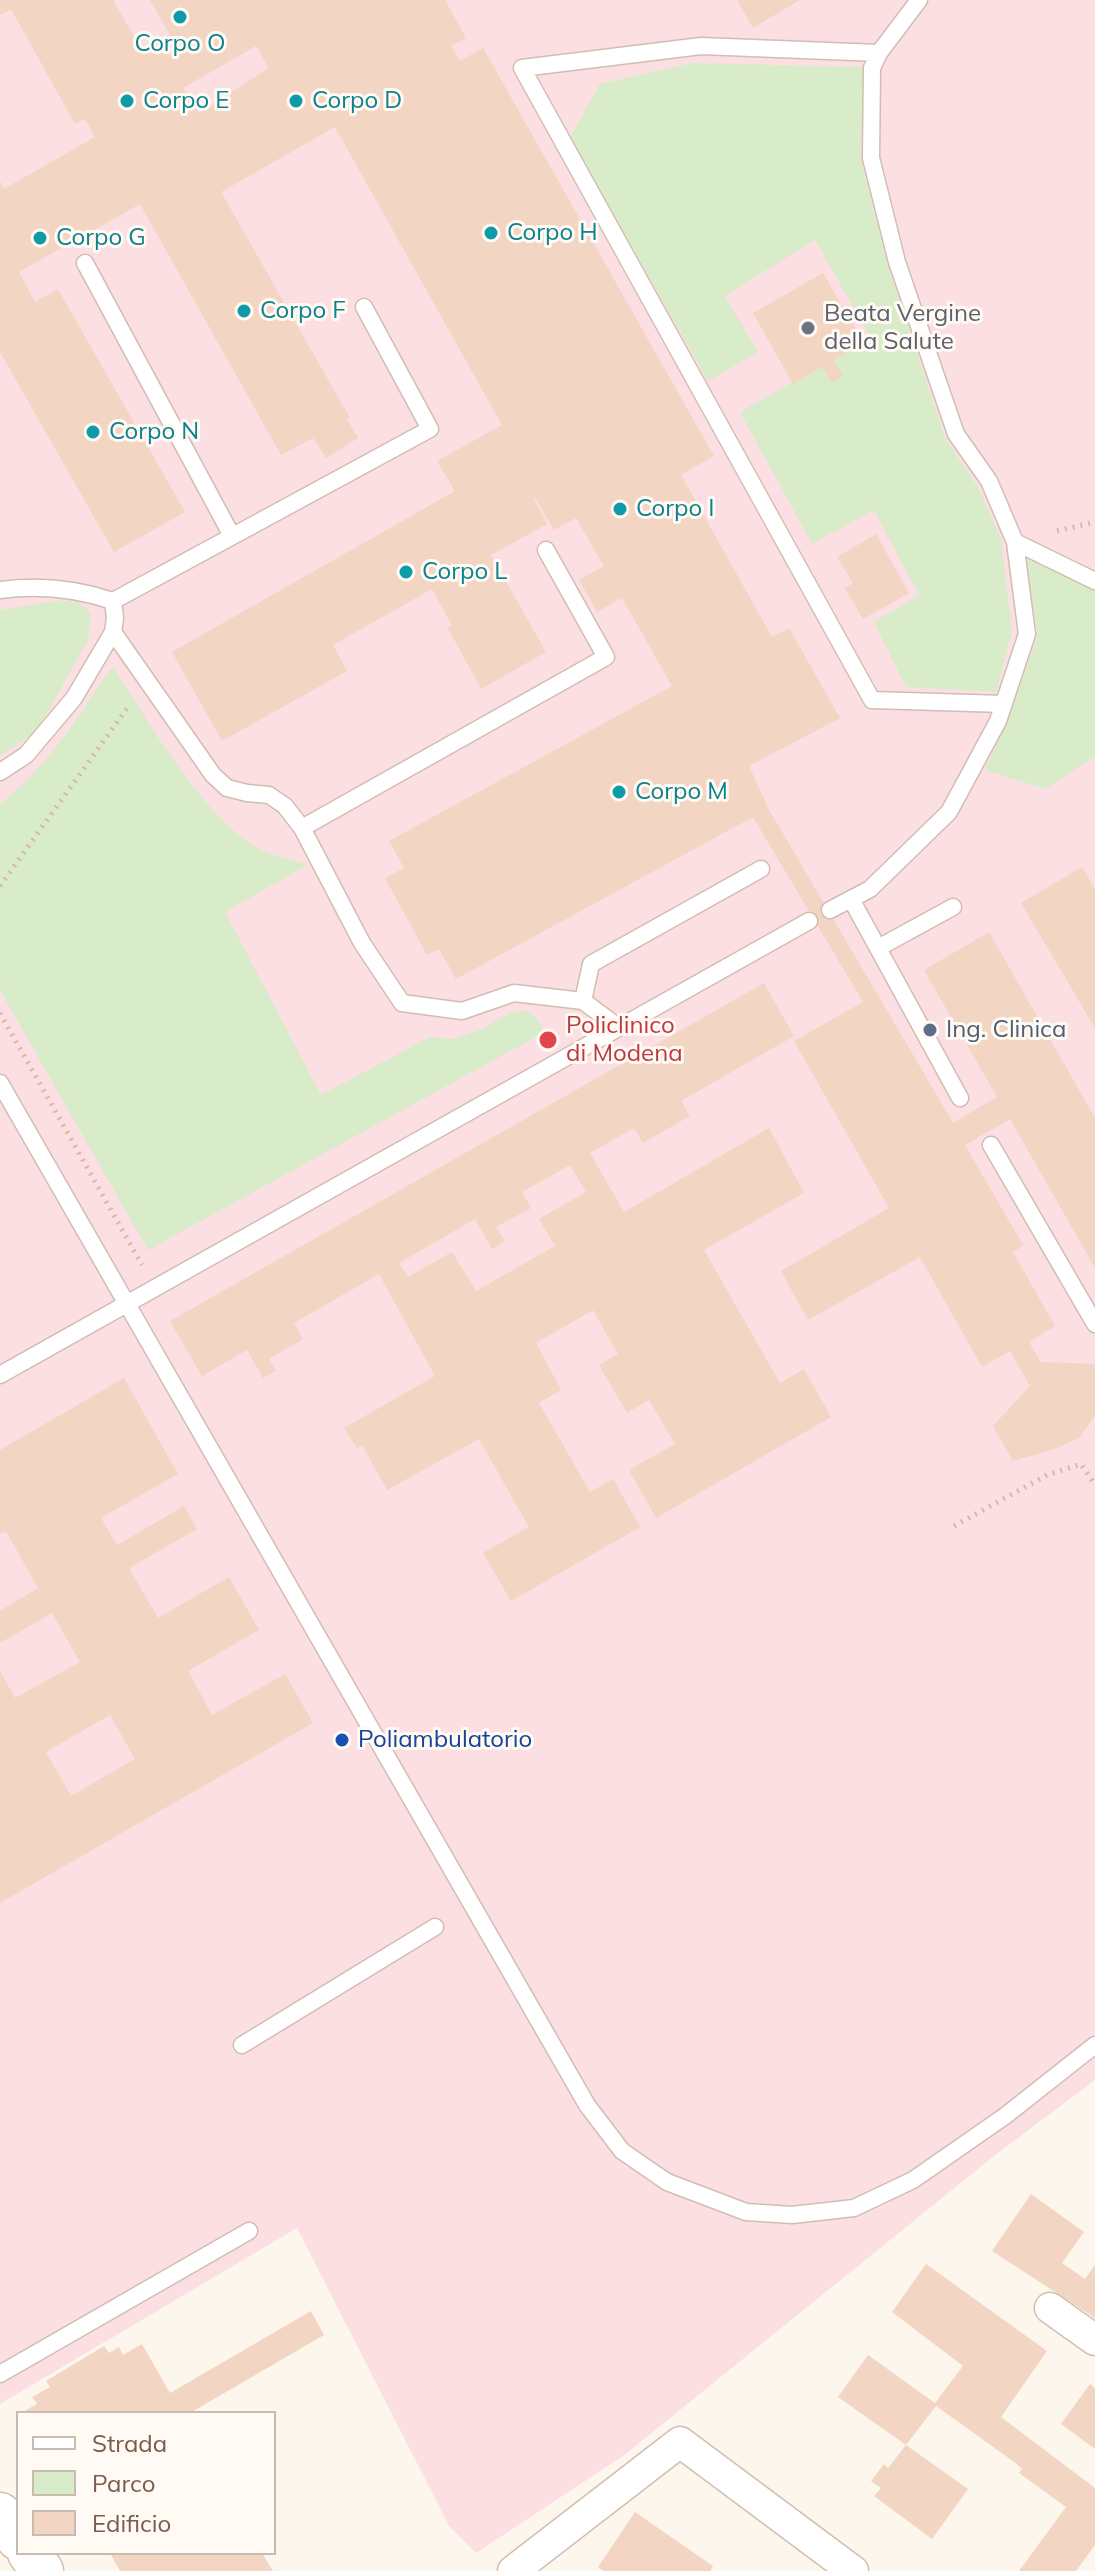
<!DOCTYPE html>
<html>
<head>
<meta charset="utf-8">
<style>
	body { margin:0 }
	#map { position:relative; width:1095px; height:2571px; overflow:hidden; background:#fdf6ec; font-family:Mulish,sans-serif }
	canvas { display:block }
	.legend { position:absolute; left:16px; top:2411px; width:260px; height:144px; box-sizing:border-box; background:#fffaf3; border:2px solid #cabbb1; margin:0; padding:10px 14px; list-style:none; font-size:24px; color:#7a5c4d }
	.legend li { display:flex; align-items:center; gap:16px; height:40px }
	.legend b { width:40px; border:2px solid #cabbb1 }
</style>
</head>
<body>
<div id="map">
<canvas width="1095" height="2571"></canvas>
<ul class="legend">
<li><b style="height:10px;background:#fff"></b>Strada</li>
<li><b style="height:22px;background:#d8ecc9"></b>Parco</li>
<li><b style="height:22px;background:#f3d5c3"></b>Edificio</li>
</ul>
</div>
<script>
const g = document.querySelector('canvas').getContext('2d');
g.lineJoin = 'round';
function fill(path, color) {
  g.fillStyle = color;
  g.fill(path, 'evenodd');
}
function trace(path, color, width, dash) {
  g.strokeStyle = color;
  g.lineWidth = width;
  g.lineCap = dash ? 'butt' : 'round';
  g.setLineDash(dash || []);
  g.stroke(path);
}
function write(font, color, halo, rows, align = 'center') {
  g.font = font + ' Mulish,sans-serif';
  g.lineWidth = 6;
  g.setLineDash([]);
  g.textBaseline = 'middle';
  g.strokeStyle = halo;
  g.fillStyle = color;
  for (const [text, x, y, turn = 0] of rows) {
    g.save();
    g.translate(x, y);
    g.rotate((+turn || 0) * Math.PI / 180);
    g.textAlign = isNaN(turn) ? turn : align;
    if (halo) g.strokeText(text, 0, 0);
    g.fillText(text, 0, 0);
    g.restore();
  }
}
const medical = new Path2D(`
	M0,0H1095V2080L994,2156L623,2456L476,2553L449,2526L297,2228L0,2404Z`);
const green = new Path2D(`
	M692,63L863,67L861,161L888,266L945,438L978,487L1001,539L1012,631L996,692L906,687L874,622L919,595L874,510L812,544L740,412L871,338L815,240L725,296L758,352L708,381L570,137L600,84Z
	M1026,555L1095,589V756L1046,789L985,770L1008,720L1038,635Z
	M56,601C71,600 81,601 91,614L88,640L37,731L0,756V610Z
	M113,666C146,718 209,829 268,853C281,858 296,861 309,864L225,912L321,1095L430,1037L455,1039L482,1029L510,1013L526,1010L535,1016L545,1032L148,1250L0,990V804C48,768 79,714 113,666Z`);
const building = new Path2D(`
	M0,0H113L142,50L170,35L150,0H445L466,38L451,46L460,61L483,48L714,456L681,475L772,637L789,628L840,718L749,766L768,808L953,1123L997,1097L924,970L989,932L1095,1118V1268L1010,1119L965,1145L1023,1245L1013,1252L1055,1326L1029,1342L1041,1362L1095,1364V1416L1079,1438L1057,1448L1013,1461L993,1426L1030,1386L1010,1351L982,1367L920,1257L808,1320L781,1271L889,1208L794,1041L863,1002L753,817L456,979L439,949L427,955L385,878L404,868L389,841L672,686L622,598L597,612L579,580L604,566L576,518L554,530L536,499L534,500L547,524L491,555L546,652L481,689L448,628L452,625L432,589L333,645L347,671L222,741L172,652L455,491L437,461L502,425L335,127L221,192L350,418L347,419L358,438L326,458L313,438L281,455L140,204L19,272L35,302L58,289L185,512L114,552L0,352V181L4,189L95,137L85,119L75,124L11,9L0,15ZM256,46L269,68L199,113L183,88Z
	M737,0H800L753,28Z
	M823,273L864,343L834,360L843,376L832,383L822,367L793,384L753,313Z
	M876,534L909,593L863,619L845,588L853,583L837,557Z
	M1082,867L1095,889V1028L1021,903Z
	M764,983L794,1036L681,1101L690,1116L643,1143L634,1128L590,1153L624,1212L769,1128L804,1193L704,1250L780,1383L804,1369L831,1417L656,1518L629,1470L675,1444L649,1400L627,1413L599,1365L618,1354L593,1310L536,1343L561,1390L539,1403L590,1492L613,1479L640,1527L511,1601L483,1553L529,1527L479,1439L387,1490L362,1445L357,1448L344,1428L435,1376L379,1274L294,1323L303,1339L269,1359L276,1371L263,1378L247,1350L202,1376L170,1321ZM570,1165L586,1192L539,1219L555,1246L476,1291L452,1252L408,1277L399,1263L475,1219L492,1249L505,1241L496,1227L531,1208L522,1192Z
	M124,1378L178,1474L101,1518L117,1545L184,1506L197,1529L129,1568L158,1618L229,1577L259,1630L188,1671L212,1715L285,1674L313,1723L0,1903V1671L15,1698L80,1662L52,1613L0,1643V1611L38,1588L6,1531L0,1534V1450ZM110,1715L135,1759L71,1796L46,1752Z
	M1031,2194L1084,2232L1062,2263L1085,2279L1095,2265V2318L992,2251Z
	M926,2264L1047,2351L1001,2417L1095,2488V2545L1076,2571H1019L1066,2507L1019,2473L1022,2469L1017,2464L936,2406L906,2445L838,2397L868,2355L935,2403L963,2366L892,2312Z
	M311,2311L324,2335L190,2413H28L26,2410L37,2404L32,2397L50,2387L46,2381L104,2346L109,2353L119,2347L123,2355L142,2344L170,2393Z
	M1090,2384L1095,2388V2449L1061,2424Z
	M906,2445L968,2489L932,2539L874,2496L881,2488L871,2481L884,2464L888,2468Z
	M635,2512L713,2566L710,2571H603L598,2567Z
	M110,2553H262L273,2571H120Z`);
const path = new Path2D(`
	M1057,531L1095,522
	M0,886L130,704
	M0,1013L142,1265
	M954,1526L1047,1475L1081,1464L1095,1485`);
const service = new Path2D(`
	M879,53L701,46L522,68L872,700L1004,704
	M85,263L232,536
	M1015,542L1095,581
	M0,590C38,585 77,589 113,601L115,618L113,632L213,775L227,788L247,793L269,795L285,806L302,828L362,943L402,1003L462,1011L514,993L583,1001L618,1027
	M113,601L430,429L364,307
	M0,772L26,755L74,698L113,632
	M302,828L606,657L546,550
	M851,899L960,1098
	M830,910L870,889L949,812L998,721L1027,634L1015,542L989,481L956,434L897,262L871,158L872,68L879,53L919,0
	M878,948L953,907
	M583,1001L591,964L761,869
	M0,1083L587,2105L622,2151L667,2182L746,2212L792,2215L854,2208L913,2180L1005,2116L1095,2045
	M991,1145L1095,1324
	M0,1375L809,921
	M242,2045L435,1927
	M0,2374L249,2231`);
const minor = new Path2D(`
	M1050,2308L1095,2340
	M513,2571L680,2442L853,2571`);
const secondary = new Path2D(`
	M0,2514L18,2539
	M29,2553L42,2571`);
const markers = [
	[180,17,8,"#0f9aa8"],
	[127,101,8,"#0f9aa8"],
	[296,101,8,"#0f9aa8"],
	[491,233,8,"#0f9aa8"],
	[40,238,8,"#0f9aa8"],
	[244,311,8,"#0f9aa8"],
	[808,328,8,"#6b7280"],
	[93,432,8,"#0f9aa8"],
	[620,509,8,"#0f9aa8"],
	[406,572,8,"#0f9aa8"],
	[619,792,8,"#0f9aa8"],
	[930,1030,8,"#5c6f8a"],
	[548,1040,10,"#e0444e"],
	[342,1740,8,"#1a4fb4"]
];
const cultureNames = [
	["Corpo O",180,44,"center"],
	["Corpo E",143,101],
	["Corpo D",312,101],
	["Corpo H",507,233],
	["Corpo G",56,238],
	["Corpo F",260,311],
	["Corpo N",109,432],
	["Corpo I",636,509],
	["Corpo L",422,572],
	["Corpo M",635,792]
];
const worshipNames = [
	["Beata Vergine",824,314],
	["della Salute",824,342]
];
const healthNames = [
	["Policlinico",566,1026],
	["di Modena",566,1054]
];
const serviceNames = [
	["Ing. Clinica",946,1030]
];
const transitNames = [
	["Poliambulatorio",358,1740]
];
fill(medical, '#fbdfe3');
fill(green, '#d8ecc9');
fill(building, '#f3d5c3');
trace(service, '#d1beb0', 19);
trace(minor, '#d1beb0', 33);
trace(secondary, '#d6c0b0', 45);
trace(path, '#d9b8a5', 5, [2, 6]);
trace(service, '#fff', 16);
trace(minor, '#fff', 30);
trace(secondary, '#fff', 42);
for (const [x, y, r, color] of markers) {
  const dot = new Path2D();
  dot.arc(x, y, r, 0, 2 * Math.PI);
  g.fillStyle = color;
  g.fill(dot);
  trace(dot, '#fffaf3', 3);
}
write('24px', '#0d838f', '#fffaf3', cultureNames, 'left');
write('24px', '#5b616d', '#fffaf3', worshipNames, 'left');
write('24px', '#be3a42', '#fffaf3', healthNames, 'left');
write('24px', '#4e5e75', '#fffaf3', serviceNames, 'left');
write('24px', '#164399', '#fffaf3', transitNames, 'left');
</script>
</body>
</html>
